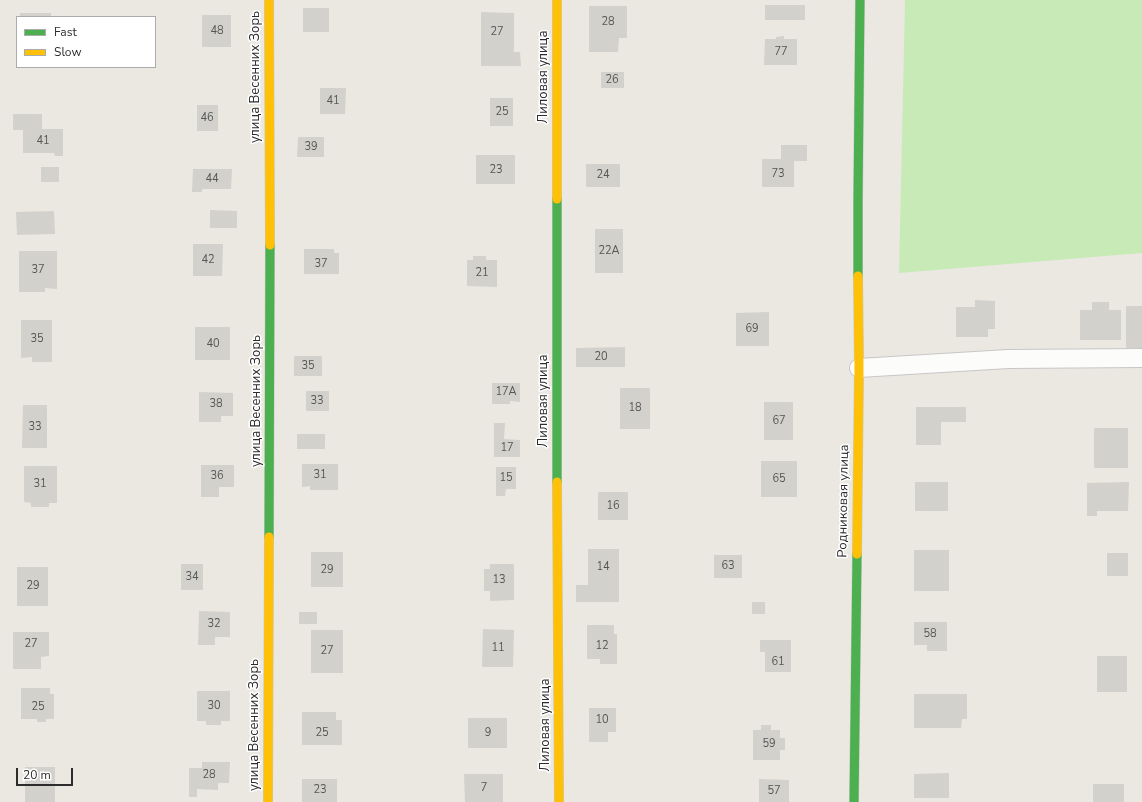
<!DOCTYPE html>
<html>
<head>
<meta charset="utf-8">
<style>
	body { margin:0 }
	#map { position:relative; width:1142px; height:802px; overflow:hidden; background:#ebe8e1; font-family:"Nunito Sans",sans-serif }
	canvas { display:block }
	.legend { position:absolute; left:16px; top:16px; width:140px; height:52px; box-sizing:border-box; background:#fff; border:1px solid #ababab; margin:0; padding:5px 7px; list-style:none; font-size:12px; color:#2c2c2c }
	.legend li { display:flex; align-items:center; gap:8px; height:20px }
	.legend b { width:20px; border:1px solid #ababab }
	.scale { position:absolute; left:16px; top:768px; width:57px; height:18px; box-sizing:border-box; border:2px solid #2c2c2c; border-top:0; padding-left:5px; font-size:12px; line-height:14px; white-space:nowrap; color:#2c2c2c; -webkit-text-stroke:3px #fff; paint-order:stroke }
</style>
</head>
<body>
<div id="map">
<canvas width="1142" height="802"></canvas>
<ul class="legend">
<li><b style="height:5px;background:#4caf50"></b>Fast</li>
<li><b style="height:5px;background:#ffc107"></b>Slow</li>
</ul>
<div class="scale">20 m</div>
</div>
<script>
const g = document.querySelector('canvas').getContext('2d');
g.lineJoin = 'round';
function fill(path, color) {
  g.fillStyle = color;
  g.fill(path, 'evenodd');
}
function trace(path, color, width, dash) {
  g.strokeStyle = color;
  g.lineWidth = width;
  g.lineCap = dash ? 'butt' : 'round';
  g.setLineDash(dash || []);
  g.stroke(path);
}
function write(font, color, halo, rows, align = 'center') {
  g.font = font + ' "Nunito Sans",sans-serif';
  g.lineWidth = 3;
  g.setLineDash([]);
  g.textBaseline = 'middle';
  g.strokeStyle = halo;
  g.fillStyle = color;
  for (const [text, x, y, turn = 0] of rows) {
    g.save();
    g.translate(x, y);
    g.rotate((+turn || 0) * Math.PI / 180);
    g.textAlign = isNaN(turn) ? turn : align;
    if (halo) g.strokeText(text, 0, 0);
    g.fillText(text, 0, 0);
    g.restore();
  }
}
const green = new Path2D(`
	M905,0H1142V253L899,273Z`);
const building = new Path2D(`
	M765,5H805V20H765Z
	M589,6H627V38H619L618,52H589Z
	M303,8H329V32H303Z
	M481,12L514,13V52H520L521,66H481Z
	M20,13H51V17H20Z
	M202,15H231V47H202Z
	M784,36V39H797V65H764L765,39H776V37Z
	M601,72H624V88H601Z
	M320,88H346L345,114H320Z
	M490,98H513V126H490Z
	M197,105H218V131H197Z
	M13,114H42V129H63V156H55L54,153H23V130H13Z
	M298,137H324V157H297Z
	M781,145H807V161H794V187H762V159H781Z
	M476,155H515V184H476Z
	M586,164H620V187H586Z
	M41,167H59V182H41Z
	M193,169H232L231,189H202V192H192Z
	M210,210L237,211V228H210Z
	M54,211L55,234L17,235L16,212Z
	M595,229H623V273H595Z
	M193,244H223L222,276H193Z
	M304,249H334V253H339V274H304Z
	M19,251H57V289L45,288V292H19Z
	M473,256H486V260H497V287L467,286V260H473Z
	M975,300L995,301V329H988V337H956V307H975Z
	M1092,302H1109V310H1121V340H1080V310H1092Z
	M1126,306H1142V348H1126Z
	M769,312V346H736V313Z
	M21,320H52V362H32V357L21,358Z
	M195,327H230V360H195Z
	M625,347V367H576V348Z
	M294,356H322V376H294Z
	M492,383H520V402L510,401V404H492Z
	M620,388H650V429H620Z
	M306,391H329V411H306Z
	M199,392L233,393V416H221V422H199Z
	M764,402H793V440H764Z
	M23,405H47V448H22Z
	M916,407H966V422H941V445H916Z
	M494,423H505L504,439L520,440V457H494Z
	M1094,428H1128V468H1094Z
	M297,434H325V449H297Z
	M761,461H797V497H761Z
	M302,464H338V490H310V486L302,487Z
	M201,465H234V487H219V497H201Z
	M24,466H57V503H49V507H31V503L24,502Z
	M496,467H516V489H506L505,496H496Z
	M915,482H948V511H915Z
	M1129,482L1128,511H1097V516H1087V483Z
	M598,492H628V520H598Z
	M588,549H619V602H576V585H588Z
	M914,550H949V591H914Z
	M311,552H343V587H311Z
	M1107,553H1128V576H1107Z
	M714,555H742V578H714Z
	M181,564H203V590H181Z
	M490,564H514V600L490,601V591H484V569H490Z
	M17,567H48V606H17Z
	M752,602H765V614H752Z
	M199,611L230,612V637H215V645H198Z
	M299,612H317V624H299Z
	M914,622H947V651H927V645H914Z
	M587,625H614V634H617V664H600V659H587Z
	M483,629L514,630L513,667H482Z
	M311,630H343V673H311Z
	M13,632H49V656L41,657V669H13Z
	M760,640H791V672H765V652H760Z
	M1097,656H1127V692H1097Z
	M21,688H50V694H54V719H46V722H37V719H21Z
	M197,691H230V721H221V725H206V721H197Z
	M914,694H967V719H962L961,728H914Z
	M589,708H616V732H608V742H589Z
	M302,712H336V720H342V745H302Z
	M468,718H507V748H468Z
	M761,725H771V730H780V738H785V750H780V760H753V730H761Z
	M202,762H230L229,783H218V790L197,789V797H189V768H202Z
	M25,767H55V802H25Z
	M949,773V798H914V774Z
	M464,774H503V802H465Z
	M302,779H337V802H302Z
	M759,779L789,780V802H759Z
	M1093,784H1124V802H1093Z`);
const street = new Path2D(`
	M859,368L1008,359L1142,358`);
const fast = new Path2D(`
	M557,199V482
	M858,276V200L860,0
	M269,537L270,245
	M854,802L857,554`);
const slow = new Path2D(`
	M269,0L270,245
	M557,199V0
	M557,482L559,802
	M857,554L859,368L858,276
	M268,802L269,537`);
const numberNames = [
	["28",608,22],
	["48",217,31],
	["27",497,32],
	["77",781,52],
	["26",612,80],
	["41",333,101],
	["25",502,112],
	["46",207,118],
	["41",43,141],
	["39",311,147],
	["23",496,170],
	["73",778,174],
	["24",603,175],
	["44",212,179],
	["22А",609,251],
	["42",208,260],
	["37",321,264],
	["37",38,270],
	["21",482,273],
	["69",752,329],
	["35",37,339],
	["40",213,344],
	["20",601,357],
	["35",308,366],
	["17А",506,392],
	["33",317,401],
	["38",216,404],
	["18",635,408],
	["67",779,421],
	["33",35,427],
	["17",507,448],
	["31",320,475],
	["36",217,476],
	["15",506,478],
	["65",779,479],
	["31",40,484],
	["16",613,506],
	["63",728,566],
	["14",603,567],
	["29",327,570],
	["34",192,577],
	["13",499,580],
	["29",33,586],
	["32",214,624],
	["58",930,634],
	["27",31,644],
	["12",602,646],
	["11",498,648],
	["27",327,651],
	["61",778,662],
	["30",214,706],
	["25",38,707],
	["10",602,720],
	["25",322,733],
	["9",488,733],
	["59",769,744],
	["28",209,775],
	["7",484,788],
	["23",320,790],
	["57",774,791]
];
const streetNames = [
	["улица Весенних Зорь",256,77,-90],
	["Лиловая улица",544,77,-90],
	["улица Весенних Зорь",257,401,-90],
	["Лиловая улица",544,401,-90],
	["Родниковая улица",844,501,-89],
	["улица Весенних Зорь",255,725,-90],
	["Лиловая улица",546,725,-90]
];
fill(green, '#c7eab7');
fill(building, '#d3d1cc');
trace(street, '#c8c7c7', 20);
trace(fast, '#c8c7c7', 10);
trace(slow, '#c8c7c7', 10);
trace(street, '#fcfcfa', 18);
trace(fast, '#4caf50', 9);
trace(slow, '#ffc107', 9);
write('11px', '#565655', null, numberNames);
write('13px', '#2c2c2c', '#fff', streetNames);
</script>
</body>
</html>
